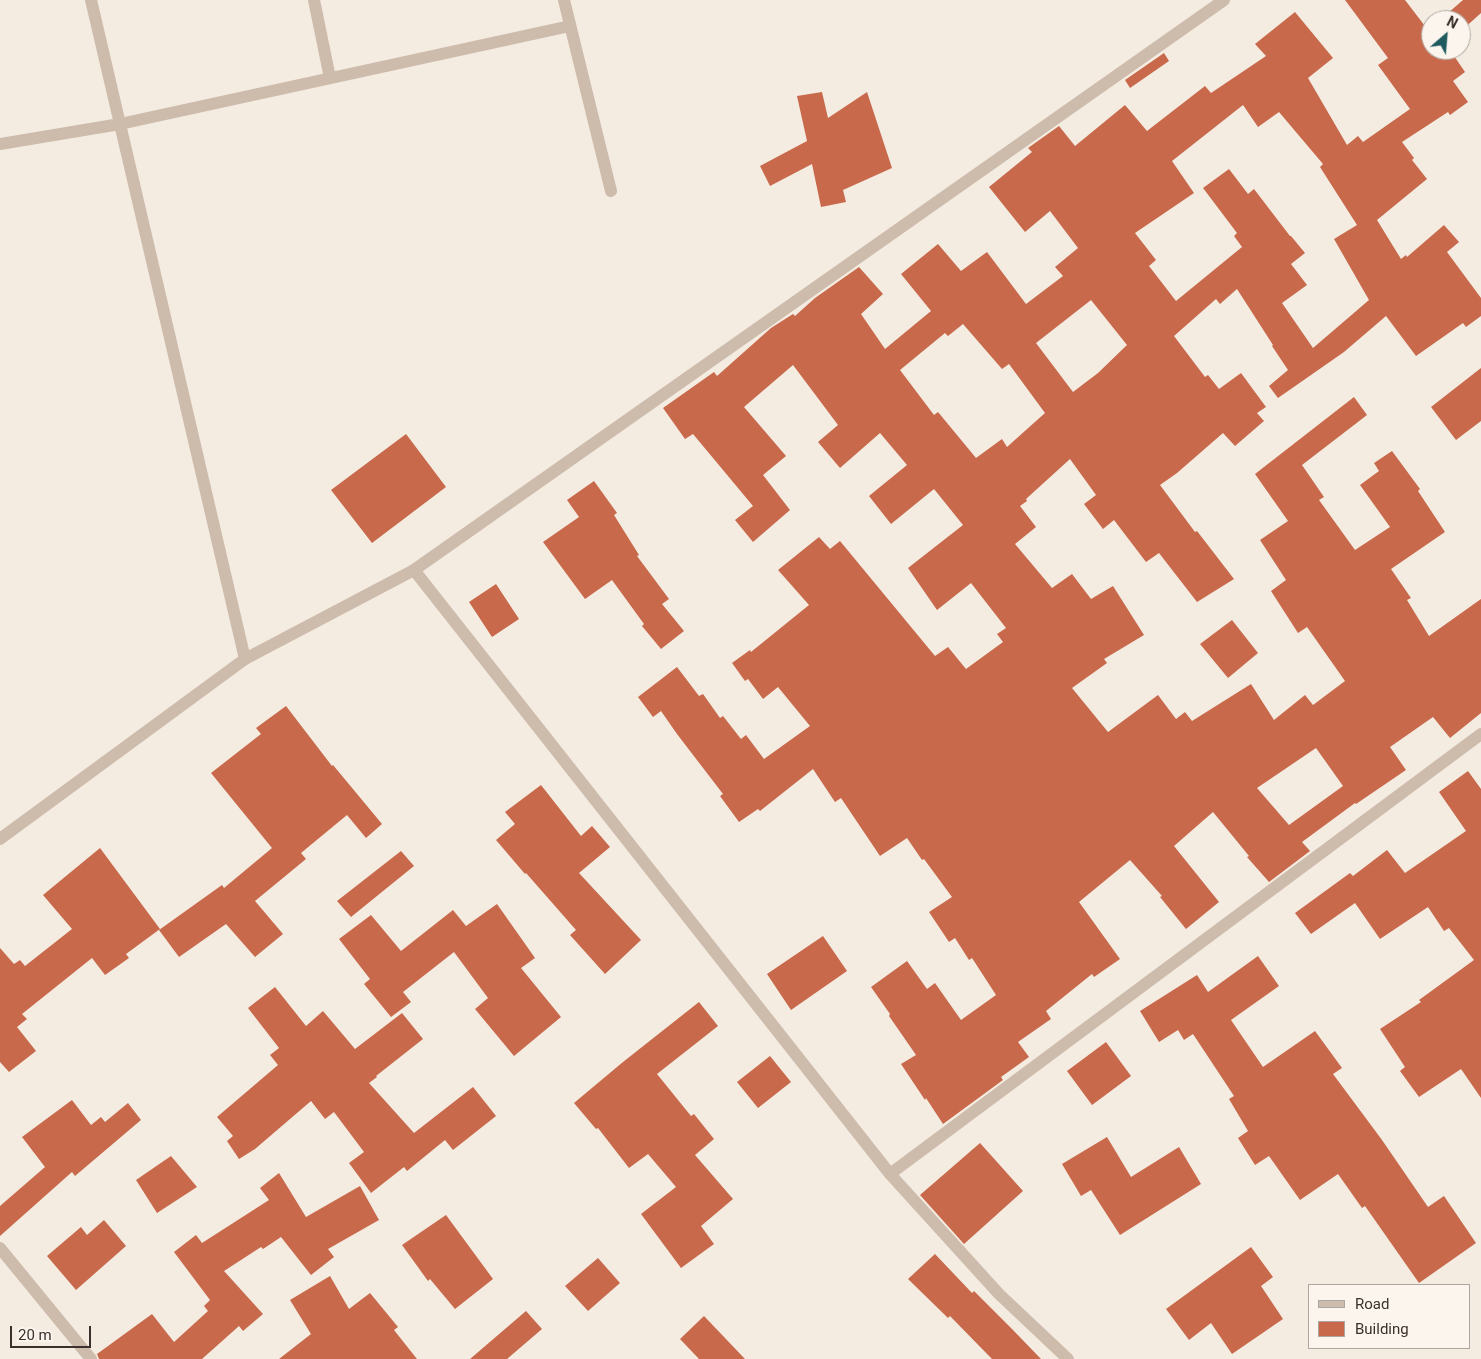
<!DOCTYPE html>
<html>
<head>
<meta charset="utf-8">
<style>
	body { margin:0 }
	#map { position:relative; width:1481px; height:1359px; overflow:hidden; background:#f4ebe1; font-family:Roboto,sans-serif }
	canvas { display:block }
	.legend { position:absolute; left:1308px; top:1284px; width:162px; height:65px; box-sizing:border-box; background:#fbf5ee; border:1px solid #aea6a0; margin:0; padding:6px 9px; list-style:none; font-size:15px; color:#3b302b }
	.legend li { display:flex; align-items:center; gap:10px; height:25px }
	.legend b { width:25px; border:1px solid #aea6a0 }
	.north { position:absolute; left:1421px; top:10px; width:50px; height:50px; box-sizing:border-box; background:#fbf5ee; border:1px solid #aea6a0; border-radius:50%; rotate:27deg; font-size:14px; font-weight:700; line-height:20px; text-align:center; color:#3b302b }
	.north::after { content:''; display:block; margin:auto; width:18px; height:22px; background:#1f5a5e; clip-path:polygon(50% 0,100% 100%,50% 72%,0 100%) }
	.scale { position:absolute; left:10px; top:1326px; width:81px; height:22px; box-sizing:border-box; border:2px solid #3b302b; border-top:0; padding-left:6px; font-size:15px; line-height:18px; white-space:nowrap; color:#3b302b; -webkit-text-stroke:4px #fbf5ee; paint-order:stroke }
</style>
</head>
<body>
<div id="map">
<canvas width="1481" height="1359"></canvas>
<ul class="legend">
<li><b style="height:6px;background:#cdbbac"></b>Road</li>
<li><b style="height:14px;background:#c8694b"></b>Building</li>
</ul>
<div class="north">N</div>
<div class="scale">20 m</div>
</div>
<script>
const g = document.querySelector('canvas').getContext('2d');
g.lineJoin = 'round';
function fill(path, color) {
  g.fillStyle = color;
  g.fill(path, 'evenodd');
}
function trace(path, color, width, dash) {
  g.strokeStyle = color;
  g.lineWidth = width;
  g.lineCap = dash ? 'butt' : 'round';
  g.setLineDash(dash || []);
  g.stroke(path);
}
const building = new Path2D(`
	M1345,0H1405L1428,30L1431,27V50H1450L1465,72L1453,81L1468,102L1450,115L1448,112L1402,142L1414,158L1412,160L1427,179L1377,220L1401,259L1406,255L1407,257L1444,225L1459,242L1447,252L1481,298V316L1466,327L1463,323L1416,356L1386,316L1344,352L1278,398L1269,386L1288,370L1272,346L1273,345L1237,289L1220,304L1216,299L1174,336L1205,377L1208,375L1219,389L1241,373L1266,407L1257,413L1264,421L1235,446L1223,433L1177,473L1160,485L1195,532L1197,531L1234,579L1197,602L1159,553L1146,562L1114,520L1103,529L1084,504L1096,495L1070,459L1026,499L1027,501L1020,506L1036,527L1015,544L1052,588L1072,574L1091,599L1113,586L1144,635L1104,659L1107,663L1072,688L1108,732L1158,695L1176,719L1185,712L1192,721L1251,684L1274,720L1305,695L1313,705L1345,681L1307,627L1298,633L1271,591L1286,580L1260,540L1288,521L1255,474L1354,397L1367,415L1302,465L1324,497L1319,500L1355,550L1390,527L1360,485L1379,471L1374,463L1392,451L1420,489L1418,491L1445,532L1391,569L1411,598L1407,600L1429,636L1481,599V713L1450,738L1433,717L1390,747L1406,770L1356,804L1355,803L1302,842L1310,851L1269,882L1247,857L1249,856L1213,812L1174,846L1219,902L1186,929L1160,897L1162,896L1130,860L1079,902L1120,959L1094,977L1092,974L1046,1011L1051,1019L1018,1042L1029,1057L1001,1077L1003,1080L943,1124L926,1098L925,1100L901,1064L916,1055L889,1016L890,1014L871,987L907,961L927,989L935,983L961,1020L996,995L972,958L969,960L955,938L949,942L929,912L952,897L924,859L922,860L907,838L880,856L841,798L835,802L813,769L760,811L758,809L739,822L720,796L723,794L677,734L661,711L653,717L638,697L677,667L699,696L703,694L720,718L723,716L741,739L746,735L764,759L810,726L778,687L763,699L748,679L745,681L732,663L750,650L751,652L809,605L778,570L819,537L830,549L840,541L935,656L948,647L966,669L1003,642L997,634L1006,628L971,583L937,610L908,568L963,525L934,489L891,524L869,496L907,465L880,433L840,468L818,442L838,425L793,365L744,407L786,456L763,475L790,510L753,542L735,520L753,506L693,434L685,439L663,408L714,372L717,376L771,328L793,314L795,316L815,298L859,267L883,294L861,314L885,349L931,311L901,274L938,244L961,271L987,252L1026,304L1063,276L1055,267L1078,248L1050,211L1025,232L989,187L1032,152L1028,148L1059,126L1075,146L1125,105L1147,131L1205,86L1211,93L1266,56L1255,44L1295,12L1333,58L1308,78L1347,145L1358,136L1363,142L1410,109L1378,65L1388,58ZM1243,105L1258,127L1279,112L1323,164L1320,167L1357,225L1334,239L1369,300L1313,348L1282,303L1307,285L1291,264L1305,253L1291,236H1290L1254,189L1248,194L1229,169L1203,188L1237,233L1234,236L1242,247L1176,301L1149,266L1156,260L1135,233L1194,193L1172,161ZM1091,300L1127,345L1098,373L1073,392L1036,343ZM963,324L1002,369L1009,364L1045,413L1007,447L1002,439L976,458L938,412L934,415L900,370L945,333L948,336ZM1316,748L1343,786L1289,825L1257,788Z
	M1463,0H1481V13L1461,31V20H1440Z
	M1164,53L1169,61L1130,88L1125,80Z
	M822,92L828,118L867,92L892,168L843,190L846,202L821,207L812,164L770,186L760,166L807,141L797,96Z
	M1481,368V421L1456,440L1431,407Z
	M406,434L446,487L372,543L331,490Z
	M594,481L617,513L614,515L639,555L637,556L669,599L662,604L684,631L661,649L642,626L644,624L612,580L585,599L543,542L579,517L567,500Z
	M496,584L519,619L492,637L469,602Z
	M1232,620L1258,653L1228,678L1200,644Z
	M286,706L332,766L333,765L382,824L366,838L347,815L301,853L306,859L255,901L283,934L255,957L226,924L179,957L159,930L222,885L224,888L272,848L211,773L261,734L256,728Z
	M1468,771L1481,789V1098L1461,1069L1419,1097L1400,1071L1405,1067L1380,1029L1421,1002L1419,1000L1474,960L1449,928L1444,931L1428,907L1380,939L1355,903L1311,934L1295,913L1350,873L1353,876L1387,850L1405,873L1466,831L1439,792Z
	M541,785L581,836L592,826L610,847L579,873L641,940L605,974L570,935L576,930L526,873L525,874L496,840L515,824L505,812Z
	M100,848L160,929L126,954L129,958L105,975L92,958L22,1014L27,1019L17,1027L36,1051L9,1072L0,1062V948L14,964L20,960L25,966L72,929L43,895Z
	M401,851L414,866L351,917L337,901Z
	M497,904L535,958L521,968L561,1017L514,1056L475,1009L488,998L454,952L403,992L411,1002L391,1017L364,984L370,979L339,939L371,915L401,951L453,910L466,926Z
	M823,936L847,971L791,1010L767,974Z
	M1258,956L1279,986L1231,1020L1263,1067L1315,1031L1342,1068L1333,1074L1382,1140L1428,1207L1444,1196L1476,1243L1419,1283L1365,1206L1362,1208L1338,1174L1300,1200L1269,1156L1255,1165L1238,1138L1248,1131L1229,1099L1234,1096L1193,1034L1184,1040L1178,1030L1159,1042L1140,1011L1197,975L1208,992Z
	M275,987L306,1026L323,1011L355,1049L402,1013L423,1039L376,1076L377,1077L369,1083L414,1133L473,1087L496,1116L453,1150L445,1140L407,1171L404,1167L371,1193L349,1163L364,1152L334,1112L325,1119L311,1101L255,1149L239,1159L227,1141L233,1136L217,1117L278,1065L270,1055L279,1048L248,1008Z
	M699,1002L718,1026L657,1074L691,1116L694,1114L714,1139L695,1155L733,1199L701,1226L714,1244L681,1268L641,1214L676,1187L648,1154L629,1168L598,1128L596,1129L574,1103L623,1062Z
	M1106,1042L1131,1076L1092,1105L1067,1071Z
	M770,1056L791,1082L758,1108L737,1082Z
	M72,1100L91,1125L101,1117L105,1122L128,1103L141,1120L75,1176L72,1172L0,1236V1206L45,1167L22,1137Z
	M1107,1137L1131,1177L1179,1147L1201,1184L1120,1235L1091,1190L1081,1196L1062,1164Z
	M980,1143L1023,1191L964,1244L920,1195Z
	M171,1156L197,1187L157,1213L136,1180Z
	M279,1173L306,1217L360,1186L379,1220L328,1249L334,1257L311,1275L281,1237L263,1249L261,1247L224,1271L263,1314L243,1331L239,1326L202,1359H99L97,1354L152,1314L174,1342L208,1311L204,1306L210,1300L174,1252L196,1235L202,1243L269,1200L260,1188Z
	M446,1215L493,1279L455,1309L430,1279L428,1281L402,1245Z
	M104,1220L126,1246L76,1290L47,1256L81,1227L87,1235Z
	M1251,1247L1273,1277L1261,1286L1283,1319L1232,1354L1211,1323L1189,1340L1166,1309Z
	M935,1254L972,1293L974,1291L1013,1330L1041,1359H992L950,1316L948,1318L908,1279Z
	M598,1258L620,1283L588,1311L565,1286Z
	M330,1276L349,1309L370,1293L398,1327L394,1330L417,1359H279L311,1334L290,1300Z
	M526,1311L542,1329L507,1359H470Z
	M704,1316L745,1359H699L680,1339Z`);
const minor = new Path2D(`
	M91,0L245,659
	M314,0L330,78
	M564,0L611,191
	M0,144L120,124L570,26
	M414,570L890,1174L999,1294L1068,1359
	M890,1174L1481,734
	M0,1248L91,1359`);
const tertiary = new Path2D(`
	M0,839L245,659L414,570L1224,0`);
fill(building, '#c8694b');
trace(minor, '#cdbbac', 12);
trace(tertiary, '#cdbbac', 12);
</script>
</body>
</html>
